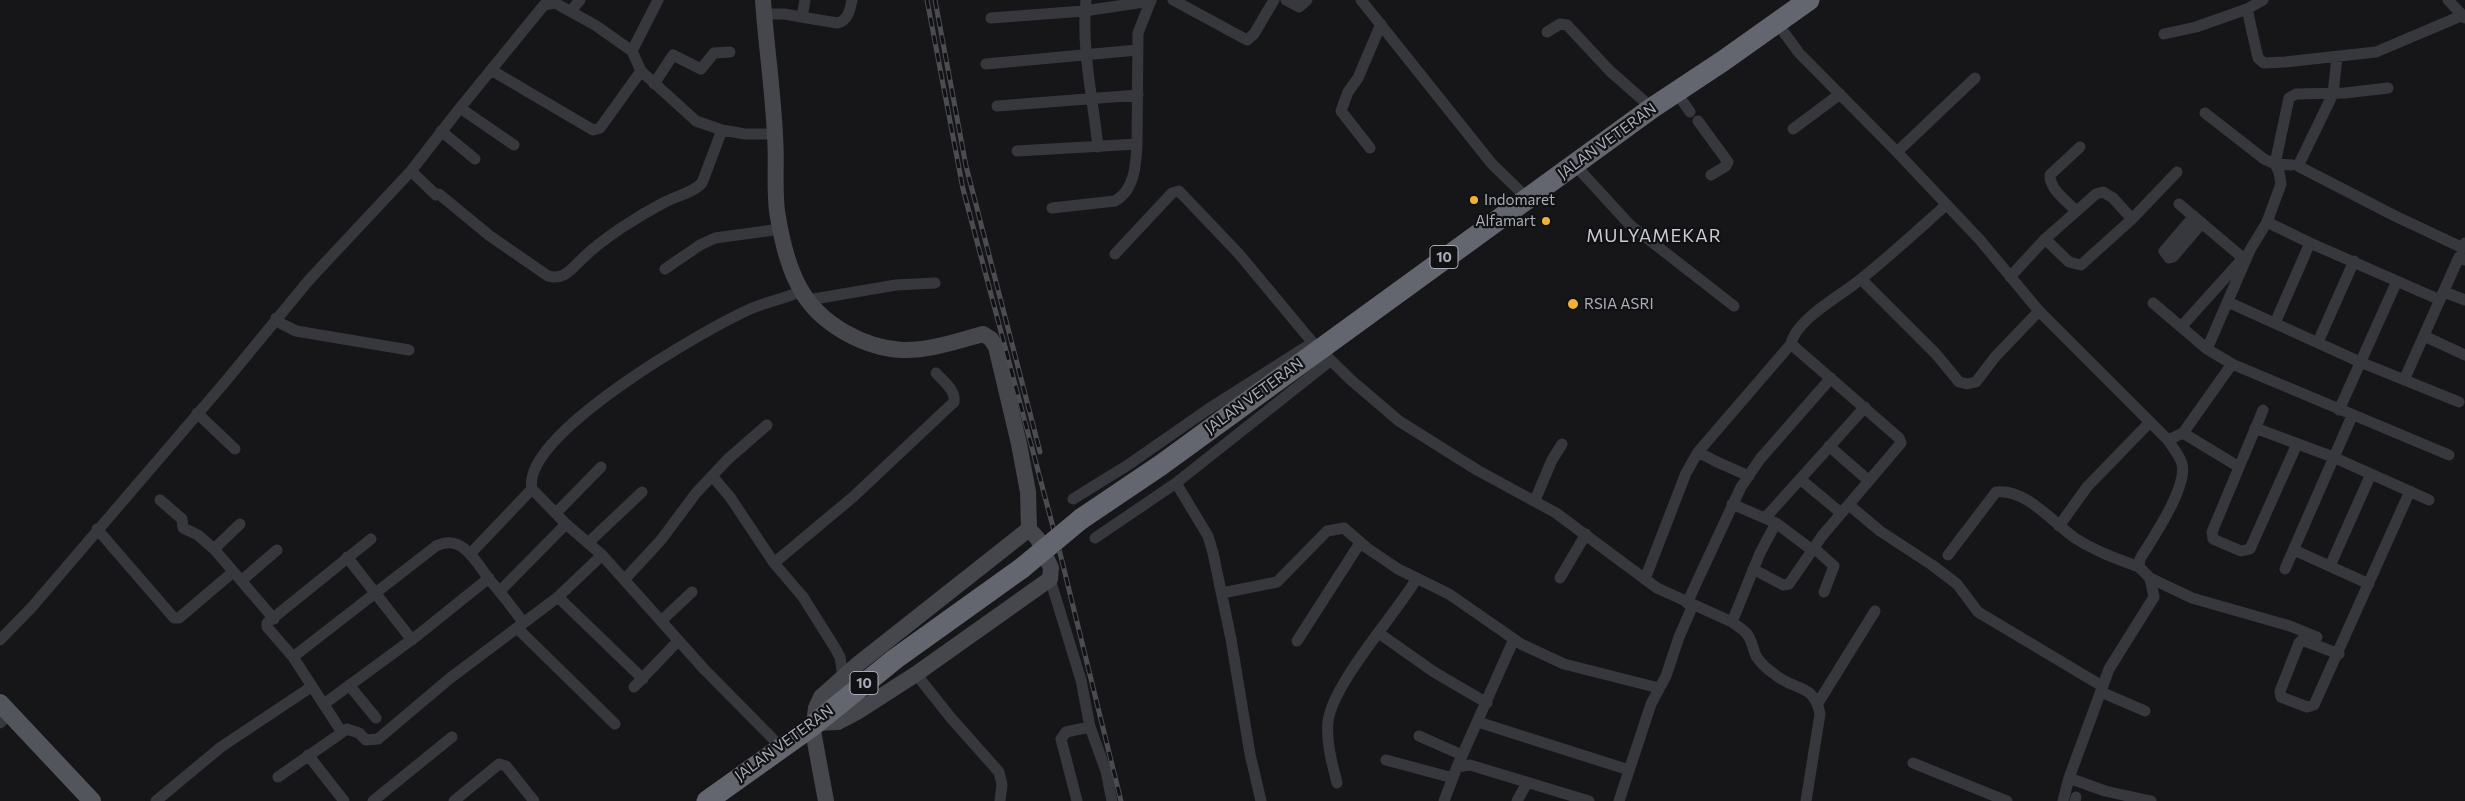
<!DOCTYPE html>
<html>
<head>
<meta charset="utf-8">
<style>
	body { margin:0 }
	canvas { display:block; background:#161618 }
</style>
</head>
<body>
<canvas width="2465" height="801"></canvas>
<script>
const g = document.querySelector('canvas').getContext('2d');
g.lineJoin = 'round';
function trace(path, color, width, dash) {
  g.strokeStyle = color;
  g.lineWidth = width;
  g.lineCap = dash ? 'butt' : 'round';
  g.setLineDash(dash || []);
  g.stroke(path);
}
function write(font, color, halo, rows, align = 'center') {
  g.font = font + ' Commissioner,sans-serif';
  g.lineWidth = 4.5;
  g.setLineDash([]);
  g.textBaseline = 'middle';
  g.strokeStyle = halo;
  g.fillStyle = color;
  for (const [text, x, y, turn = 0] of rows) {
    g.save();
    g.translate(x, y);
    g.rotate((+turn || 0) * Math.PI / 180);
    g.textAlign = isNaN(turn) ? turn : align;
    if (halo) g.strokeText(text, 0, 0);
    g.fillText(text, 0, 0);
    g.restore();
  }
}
const street = new Path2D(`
	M658,0L632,51L641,71L696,121L722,130L745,134H775
	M1086,0C1081,48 1093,99 1098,147
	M1173,0L1247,40L1254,34L1274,0
	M1286,0L1299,7L1307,0
	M1361,0L1492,164L1527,198
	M2448,0L2465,18
	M2247,9L2263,0
	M571,11L580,0
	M764,14H784L837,23C848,21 850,10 852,0
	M802,17L805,0
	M991,18L1084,11L1151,1
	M1777,23L1799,53L1897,152L1980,240L2039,311L2168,440C2172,447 2180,456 2182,464C2188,487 2152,539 2140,559L2139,567L2150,578L2154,597L2109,669L2069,778L2063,801
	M1547,32L1560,24L1567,25L1610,71L1652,108
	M2164,34L2196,27L2247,9L2258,58L2264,63L2285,62L2376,52L2463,15
	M2337,57L2333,94L2298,166L2395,216L2463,248L2465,243
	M986,64L1137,50
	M491,70L593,130L600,128L641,71
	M654,84L673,55L701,69L714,53L730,52
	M1677,93L1690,112
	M997,106L1138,95
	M460,108L514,145
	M2205,113L2264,159L2275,164L2292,165
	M1698,121L1728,162L1726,166L1711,175
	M1793,129L1840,94
	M441,131L475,159
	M1137,144L1138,33L1151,0
	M1370,148L1341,111L1348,92L1358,78L1381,24
	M1017,151L1137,144C1136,164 1135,190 1115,201L1052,208
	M1897,152L1975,78
	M1575,165L1630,225L1734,306
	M411,171L436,195L439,194L490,236L548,276C564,281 572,268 583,258C603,238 640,215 665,202C677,196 694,192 702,183L722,130
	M2179,204L2243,258
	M2076,211C2067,201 2049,189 2050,175L2080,147
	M2194,216L2164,251L2169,258L2173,257L2202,223
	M2132,219L2177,172
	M2267,222L2310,243L2440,300
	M1115,254L1172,193L1179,191L1239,254L1313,343L1351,380L1399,421L1477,470L1556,513L1657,588L1732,622C1737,626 1743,629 1747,634C1752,640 1753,649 1756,656C1760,662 1767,669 1773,673C1794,692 1814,682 1820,714L1806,801
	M665,269L700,245L715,238L781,229
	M2010,277L2045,239L2096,194L2103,192L2113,198L2132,219L2081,265L2069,262L2045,239
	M1861,279L1936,354L1959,382L1967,384L1976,382L1995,357L2039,311
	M2444,292L2465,300
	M808,300L896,285L935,283
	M2228,302L2360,362L2459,402
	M2153,303L2207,349L2232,364L2449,455
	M276,318L282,324L296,331L409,350
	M2275,323L2310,243
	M2181,327L2245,256
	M2424,336L2465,355
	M2318,342L2354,261
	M1791,344C1796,319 1842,295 1861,279C1890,256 1918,230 1946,205
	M2207,349L2250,250L2267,222L2281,184L2279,172L2275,164L2289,98L2296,94L2345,93L2388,88
	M2404,380L2459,257L2465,260
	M2263,410L2212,532L2213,539L2241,551L2250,549L2297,444
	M2339,410L2397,281
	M197,413L235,449
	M2255,428L2333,457L2429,500
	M2183,433L2239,467
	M2168,440L2183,433L2232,364
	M1829,446L1869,481
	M1698,452L1717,462L1749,476
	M713,477L730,497L774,563L803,597L835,648L840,657L843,677
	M1800,479L1841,513
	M1176,483L1208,536L1213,553L1231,639L1250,754L1261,801
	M1073,499L1128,465L1207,410L1306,347
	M160,500L182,519L183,528L198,535L214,549
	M1535,500L1552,460L1562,444
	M1732,504L1776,523L1812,550
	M1849,505L1880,531L1932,565L1957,584L1978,612L2102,686
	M556,513L601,467
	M1766,517L1865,407
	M240,524L214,549L274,619
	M2059,526L2087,487L2150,422
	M97,529L174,618H179L233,572
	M1095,538L1176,483L1330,361
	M589,542L642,492
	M1814,548L1834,566L1824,592
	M2294,550L2369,584
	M471,553L532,489
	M1948,555L1996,492C2027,489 2052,522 2075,538C2095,551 2117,559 2139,567
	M347,557L412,640
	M774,563L853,497L954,402C956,390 943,381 936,373
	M2330,566L2371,474
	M2285,569L2352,416
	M1560,578L1586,534
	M2150,578L2192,598L2290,626L2317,637
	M1050,579L1081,680L1090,727L1106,771L1112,801
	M1645,579L1686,473L1698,452L1791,344L1899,438L1901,443L1822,536L1789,584L1783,585L1753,569
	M624,580L661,540L696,493L728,459L767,425
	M241,581L277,550
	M500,591L566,524
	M1222,593L1277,582L1327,531L1344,528L1367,548L1398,569L1449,594L1521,644L1564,664L1659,688
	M558,597L643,679
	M1687,603L1741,487L1760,459L1831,378
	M661,621L692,592
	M1732,622L1760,553L1776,523
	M517,628L615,724
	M1380,634L1434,672L1487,703
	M0,640L32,607L225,382L309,280L411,171L460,108L544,5L555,3L595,25L632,51
	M1297,641L1360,543
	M2339,654L2302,640L2299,643L2280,691L2281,697L2307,707L2314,705L2410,491
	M293,657L436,546C462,533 476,562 489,579C501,593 512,607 523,622
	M916,674L951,718L999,772L1002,785L1000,801
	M349,685L376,718
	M634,687L678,641
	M2101,692L2145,711
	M1818,703L1875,611
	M324,704L418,635L489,578
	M1478,722L1629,770
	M0,723L10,714
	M341,731L293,657L267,627V623L371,539
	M1419,736L1462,755
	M781,747L704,669L602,555L566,524L532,489C520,435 704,330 748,310C765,302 784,299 802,291
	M308,755L344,801
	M1386,760L1453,778
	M1913,763L2007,801
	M1457,767L1514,639
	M278,777L347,729L359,733L366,740L378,739L449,679L558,597L602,555
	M2069,778L2105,791L2151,801
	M1337,783C1332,763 1326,742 1328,722C1332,684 1396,614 1417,578
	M156,801L221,747L311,687
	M373,801L452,737
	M454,801L499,764L506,766L534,801
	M1077,801L1061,739L1066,732L1090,727
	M1444,801L1457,767L1470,765L1589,801
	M1517,801L1527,783
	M1619,801L1651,704L1666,676L1679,637L1693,605
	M2075,801L2076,797`);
const secondary = new Path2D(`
	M763,0C766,45 773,90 775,136C777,160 774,186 777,211C781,237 788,268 801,290C820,324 864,348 902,350C929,351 957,341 983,334L991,339L996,347L1019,444L1028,492L1029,529L1038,539L1051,568L1050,579L916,674L857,712L838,722L814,723
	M826,801L813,731L816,708L821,697L858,664L1029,529`);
const primary = new Path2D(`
	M0,703L92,801`);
const highway = new Path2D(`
	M1081,519L1161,465L1652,108L1723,61L1809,0
	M707,801L811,727L895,659L1022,568`);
const rail = new Path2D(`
	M927,0L963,189L1061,557L1121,801
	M935,0L966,166L1040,452`);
const highwayBridge = new Path2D(`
	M1022,568L1081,519`);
const markers = [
	[1474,200,5,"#f2b134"],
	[1546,221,5,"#f2b134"],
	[1573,304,6,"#f2b134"]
];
const shields = [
	[1444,257,28],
	[864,683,28]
];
const shieldNames = [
	["10",1444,257],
	["10",864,683]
];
const streetNames = [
	["JALAN VETERAN",1607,141,-36],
	["JALAN VETERAN",1254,396,-36],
	["JALAN VETERAN",784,743,-36]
];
const poiNames = [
	["Indomaret",1484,200],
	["Alfamart",1536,221,"right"],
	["RSIA ASRI",1584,304]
];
const quarterNames = [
	["MULYAMEKAR",1654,236]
];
trace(street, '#37383d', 11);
trace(secondary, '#45474d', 16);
trace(primary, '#53555c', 18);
trace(highway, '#63666e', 21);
trace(rail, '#4a4c52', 5);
trace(rail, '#111113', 3, [9]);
trace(highwayBridge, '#63666e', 21);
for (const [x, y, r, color] of markers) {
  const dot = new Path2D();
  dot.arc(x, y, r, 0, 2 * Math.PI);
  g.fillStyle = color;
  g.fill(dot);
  trace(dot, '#111113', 2);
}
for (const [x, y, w] of shields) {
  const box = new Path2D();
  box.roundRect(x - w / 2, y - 11.5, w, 23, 4);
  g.fillStyle = '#111113';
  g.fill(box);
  trace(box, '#a8adb8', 1);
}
write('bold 14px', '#a8adb8', null, shieldNames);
write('15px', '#a8adb8', '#111113', streetNames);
write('15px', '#a8adb8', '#111113', poiNames, 'left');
g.letterSpacing = '1px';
write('18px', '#c9ccd4', '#111113', quarterNames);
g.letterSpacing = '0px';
</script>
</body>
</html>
